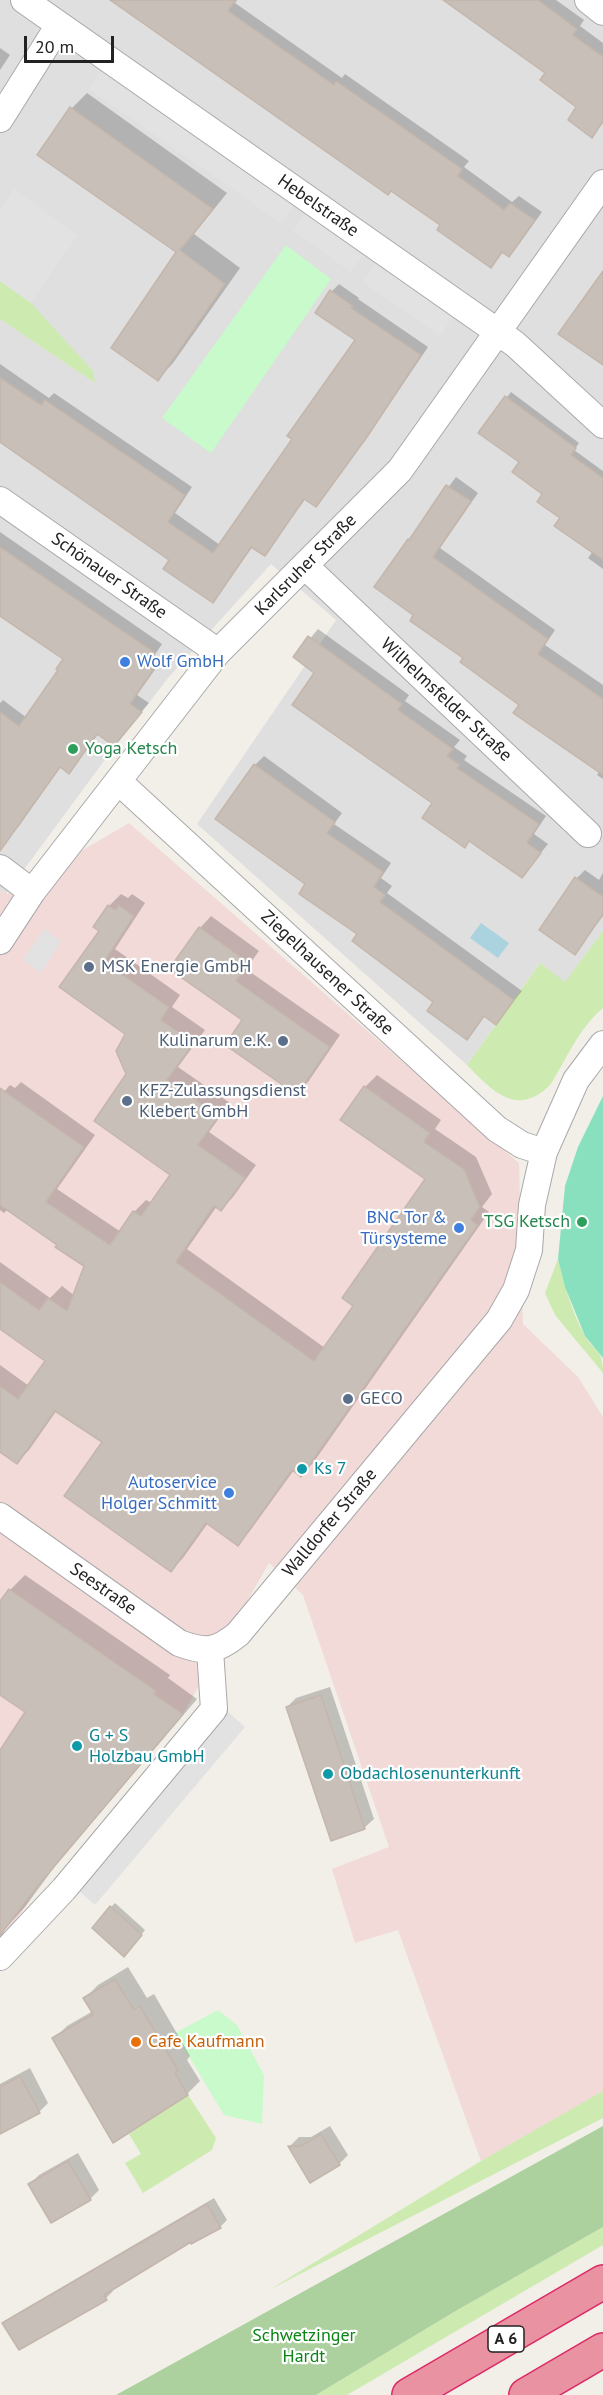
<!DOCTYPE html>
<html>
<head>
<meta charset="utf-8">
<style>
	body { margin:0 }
	#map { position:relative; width:603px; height:2395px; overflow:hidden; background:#f2efe9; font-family:"PT Sans",sans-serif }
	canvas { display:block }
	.scale { position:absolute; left:24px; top:36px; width:90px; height:27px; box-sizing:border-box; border:3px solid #222; border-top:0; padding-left:8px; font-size:18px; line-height:21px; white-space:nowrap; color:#222; -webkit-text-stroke:4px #fff; paint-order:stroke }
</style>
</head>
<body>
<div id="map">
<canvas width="603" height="2395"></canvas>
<div class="scale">20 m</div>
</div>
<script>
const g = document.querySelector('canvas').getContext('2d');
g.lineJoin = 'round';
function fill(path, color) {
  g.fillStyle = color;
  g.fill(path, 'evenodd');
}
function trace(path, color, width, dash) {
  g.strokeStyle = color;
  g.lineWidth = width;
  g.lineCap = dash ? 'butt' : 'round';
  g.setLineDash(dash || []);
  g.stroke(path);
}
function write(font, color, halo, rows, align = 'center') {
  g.font = font + ' "PT Sans",sans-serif';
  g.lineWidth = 4.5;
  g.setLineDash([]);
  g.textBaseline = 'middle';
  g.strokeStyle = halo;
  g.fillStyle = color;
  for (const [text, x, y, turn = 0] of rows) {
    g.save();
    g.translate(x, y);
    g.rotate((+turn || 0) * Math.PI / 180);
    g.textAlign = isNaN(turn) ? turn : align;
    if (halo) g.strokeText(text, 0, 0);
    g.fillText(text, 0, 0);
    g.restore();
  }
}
const residential = new Path2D(`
	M0,0H603V931L565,983L540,963L467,1065L197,824L336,620L271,564L168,678L101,765L6,894L0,890Z`);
const commercial = new Path2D(`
	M129,823L519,1163L523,1324L578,1377L603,1417V2094L481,2161L398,1930L355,1943L332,1869L389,1847L303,1595L269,1563L183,1714L41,1882L0,1945V890L7,894Z`);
const grass = new Path2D(`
	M0,281L31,303L93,371L95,383L0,319Z
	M603,931V1008C579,1028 567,1058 551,1084C518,1118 493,1092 467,1065L540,963L565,982Z
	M558,1259C564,1284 572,1313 585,1336C596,1354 603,1349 603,1373L555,1315L545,1293Z
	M603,2091V2118L269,2290L481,2161Z
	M188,2095L216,2138L212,2150L143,2193L125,2163L141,2154L129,2134Z
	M603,2227V2245L347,2395H316L454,2312Z`);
const forest = new Path2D(`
	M603,2126V2227L454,2312L316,2395H116Z`);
const park = new Path2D(`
	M286,245L331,279L211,453L162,418Z
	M218,2010L237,2025L264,2075L262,2124L224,2115L175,2033Z`);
const pitch = new Path2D(`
	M603,1096V1358L585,1336L565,1287L558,1259L565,1186L578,1147Z`);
const parking = new Path2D(`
	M103,69L295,203L281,223L89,89Z
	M14,189L78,235L31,303L0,281V211Z
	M306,212L364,254L351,272L293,231Z
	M376,263L453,317L440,336L363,282Z
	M44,929L61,941L41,973L23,960Z
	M226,1710L245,1727L95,1905L78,1890Z`);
const water = new Path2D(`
	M481,923L509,943L498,958L470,938Z`);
const shadow = new Path2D(`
	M113,0H237L235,3L342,78L345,74L469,161L464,167L512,202L519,196L542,212L517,247L509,255L503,251L490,266L442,225Z
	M446,0H556L584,20L580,26L603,43V123L599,128L591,136L578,107L547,73Z
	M0,48L10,55L0,70Z
	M87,93L227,193L194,234L240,268L173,363L158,379L178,252L72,108Z
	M339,284L359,298L358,299L428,347L374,427L323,498L315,505L306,498L265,554L253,546L220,593L212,601L171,560L0,441V364L49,398L54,393L192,487L175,513L220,545L294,439L357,340L332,291Z
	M511,392L579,443L574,450L603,471V569L588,558L593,551L562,518L521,462L480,432Z
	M456,477L478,493L440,548L555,630L545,645L603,685V779L597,775L600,771L416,615L409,540Z
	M0,532L162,644L154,656L161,661L137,695L149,703L114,744L99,733L69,772L61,766L19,826L10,834L0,827V703L3,700L27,718L60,670L65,658L0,614Z
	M318,629L409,695L405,701L460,740L454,747L467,756L464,760L546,816L534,834L548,844L522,876L470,840L464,846L435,802L316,673L295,657Z
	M264,756L342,813L334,824L391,863L381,878L392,886L387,893L522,991L496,1023L485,1015L467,1038L435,1001L359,934L308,884L217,819L255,765Z
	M585,870L599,880L603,873V916L574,953L541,930L577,878Z
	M121,894L128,898L132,894L145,903L115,949L180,995L172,1007L205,1030L178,1067L230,1103L209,1132L256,1165L233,1197L221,1209L217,1206L187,1249L325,1348L355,1305L427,1178L365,1087L377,1075L441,1120L435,1129L476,1157L492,1194L482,1207L489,1212L313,1463L301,1475L294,1470L249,1532L237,1544L208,1523L183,1558L171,1570L104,1442L57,1410L29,1450L17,1462L0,1450V1365L29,1386L47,1361L0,1328V1262L50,1298L62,1286L75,1296L86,1265L8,1209L4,1213L0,1210V1091L3,1093L10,1085L15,1088L21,1082L95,1135L57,1189L121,1232L134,1212L146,1200L152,1203L172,1175L127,1075V1033L61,987L101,931L109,906Z
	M211,916L259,951L246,969L340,1035L308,1082L296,1093L244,1020L200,928Z
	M25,1575L170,1675L168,1678L197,1699L56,1865L25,1907L4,1930L0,1942V1755L27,1712L0,1693V1604L10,1590Z
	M330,1687L374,1819L364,1828L287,1707L296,1698Z
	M115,1903L145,1930L128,1951L111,1907Z
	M128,1967L147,1998L154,1994L190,2056L187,2060L200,2081L187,2094L114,2141L54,2039L67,2026L93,2011L85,1998L98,1985Z
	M30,2068L48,2103L39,2112L0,2127V2084Z
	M330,2126L348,2155L339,2164L290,2146L299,2137H311Z
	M78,2153L99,2190L90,2199L30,2184L39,2175Z
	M214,2198L227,2220L220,2227L191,2240L111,2289L113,2291L106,2298L20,2348L4,2324L11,2317Z`);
const building = new Path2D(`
	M110,0H236L228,11L334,85L336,81L462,169L458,176L504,210L510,203L535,220L509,257L502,252L491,268L437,230L440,225L391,191L388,195Z
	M443,0H538L577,29L573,35L603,57V121L592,138L568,120L576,107L540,80L545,73Z
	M70,107L213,209L180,250L225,284L158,381L111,348L176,252L37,155Z
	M603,271V365L558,334Z
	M330,290L353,306L351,308L421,355L367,437L316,507L304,499L265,556L251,547L213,603L163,569L169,560L0,442V378L41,405L45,400L185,495L168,522L213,553L292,439L287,436L355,340L315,313Z
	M505,396L576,448L571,455L603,478V560L554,526L560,518L537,502L542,494L512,472L519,462L478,433Z
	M446,485L471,501L433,557L548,639L538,654L603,699V775L513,713L519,705L460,662L463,658L410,621L413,615L374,587L408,539L409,540Z
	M0,547L155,653L147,665L153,670L130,704L142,712L114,746L97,734L69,774L60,767L0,851V712L19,726L58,670L56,669L63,659L0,616Z
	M308,636L402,704L398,710L453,749L447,756L460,765L457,768L539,824L527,843L541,853L522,878L469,841L465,848L422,818L432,803L292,705L314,673L293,657Z
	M254,764L335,822L327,833L383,872L374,887L385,895L380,902L514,1000L496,1025L484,1016L467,1040L427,1011L433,1002L352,941L357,934L299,894L305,884L215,819Z
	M575,877L603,897V914L575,955L539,930Z
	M108,905L115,910L119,905L134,916L104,962L169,1007L161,1020L194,1043L167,1080L219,1116L198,1145L245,1178L221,1211L214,1206L176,1262L314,1361L353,1306L342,1298L425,1179L340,1120L364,1086L430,1133L424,1142L464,1169L480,1207L471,1220L478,1225L301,1477L292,1470L238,1546L206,1523L171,1572L64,1496L102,1442L55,1411L17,1464L0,1452V1386L18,1399L45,1361L0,1329V1282L39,1310L48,1298L67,1311L84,1266L55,1247L57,1245L0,1205V1088L84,1147L46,1202L110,1245L133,1211L141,1216L170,1175L94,1121L126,1074L116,1051L125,1034L59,987L99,931L93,927Z
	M199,927L249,963L236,981L330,1047L297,1095L225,1045L242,1020L169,969Z
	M9,1589L156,1691L154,1694L183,1714L41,1882L0,1935V1750L25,1712L0,1695V1601Z
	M321,1695L365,1829L331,1841L286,1707Z
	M110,1906L142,1935L124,1957L92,1928Z
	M115,1979L134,2010L140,2006L178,2070L175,2073L188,2095L113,2143L52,2038L93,2014L83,1998Z
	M20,2076L40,2113L0,2134V2087Z
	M321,2134L340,2165L310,2183L288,2146H301Z
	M68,2161L91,2200L51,2223L28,2184Z
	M207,2204L221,2228L191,2244V2242L104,2295L107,2300L19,2350L2,2323Z`);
const street = new Path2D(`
	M24,0L515,344L603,425
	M588,0L603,12
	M0,119L59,25
	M0,500L218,652
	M305,566L588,834
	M118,781L497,1129L522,1145L544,1152
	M0,868L32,892
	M0,941L32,892L218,652L400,470L603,183
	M0,1516L179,1643C205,1653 216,1652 238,1634L499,1320L516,1290L529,1250L532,1205L544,1152L576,1080L603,1044
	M0,1957L64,1889L214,1709L210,1650`);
const highway = new Path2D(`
	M409,2395L603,2282
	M526,2395L603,2350`);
const markers = [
	[125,662,6,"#3f7fe0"],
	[73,749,6,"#2e9e5b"],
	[89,967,6,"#5c6f8a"],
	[283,1041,6,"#5c6f8a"],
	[127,1101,6,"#5c6f8a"],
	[582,1222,6,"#2e9e5b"],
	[459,1228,6,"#3f7fe0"],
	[348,1399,6,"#5c6f8a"],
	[302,1469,6,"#0f9aa8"],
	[229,1493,6,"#3f7fe0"],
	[77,1746,6,"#0f9aa8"],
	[328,1774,6,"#0f9aa8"],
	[136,2042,6,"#e8710a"]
];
const shields = [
	[506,2339,36]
];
const shieldNames = [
	["A 6",506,2339]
];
const streetNames = [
	["Hebelstraße",318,206,35],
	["Karlsruher Straße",306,565,-45],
	["Schönauer Straße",109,576,35],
	["Wilhelmsfelder Straße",446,700,43],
	["Ziegelhausener Straße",327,973,43],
	["Walldorfer Straße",330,1523,-50],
	["Seestraße",103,1589,35]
];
const shopNames = [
	["Wolf GmbH",137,662,"left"],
	["BNC Tor &",447,1218],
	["Türsysteme",447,1239],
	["Autoservice",217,1483],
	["Holger Schmitt",217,1504]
];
const leisureNames = [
	["Yoga Ketsch",85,749],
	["TSG Ketsch",570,1222,"right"]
];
const serviceNames = [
	["MSK Energie GmbH",101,967],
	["Kulinarum e.K.",271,1041,"right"],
	["KFZ-Zulassungsdienst",139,1091],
	["Klebert GmbH",139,1112],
	["GECO",360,1399]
];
const cultureNames = [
	["Ks 7",314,1469],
	["G + S",89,1736],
	["Holzbau GmbH",89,1757],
	["Obdachlosenunterkunft",340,1774]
];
const foodNames = [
	["Cafe Kaufmann",148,2042]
];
const parkNames = [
	["Schwetzinger",304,2336],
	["Hardt",304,2357]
];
fill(residential, '#e0dfdf');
fill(commercial, '#f2dad9');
fill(grass, '#cdebb0');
fill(forest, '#add19e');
fill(park, '#c8facc');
fill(pitch, '#88e0be');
fill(parking, '#e2e2e2');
fill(water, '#aad3df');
fill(shadow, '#0003');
fill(building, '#c7bfb8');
trace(building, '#c4b6ab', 1.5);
trace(street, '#a9a9a9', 28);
trace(highway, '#dc2a67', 36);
trace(street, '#fff', 26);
trace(highway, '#e892a2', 33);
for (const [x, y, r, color] of markers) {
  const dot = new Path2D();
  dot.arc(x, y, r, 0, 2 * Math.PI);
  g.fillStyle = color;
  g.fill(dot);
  trace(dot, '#fff', 2);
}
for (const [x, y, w] of shields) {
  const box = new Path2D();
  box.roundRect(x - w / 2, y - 13, w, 26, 4.5);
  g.fillStyle = '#fff';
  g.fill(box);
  trace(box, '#222', 1.5);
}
write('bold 16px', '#222', null, shieldNames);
write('18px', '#222', '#fff', streetNames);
write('18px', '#366cbe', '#fff', shopNames, 'right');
write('18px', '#27864d', '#fff', leisureNames, 'left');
write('18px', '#4e5e75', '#fff', serviceNames, 'left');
write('18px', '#0d838f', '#fff', cultureNames, 'left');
write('18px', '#c56008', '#fff', foodNames, 'left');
write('18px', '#0c8416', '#fff', parkNames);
</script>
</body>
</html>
